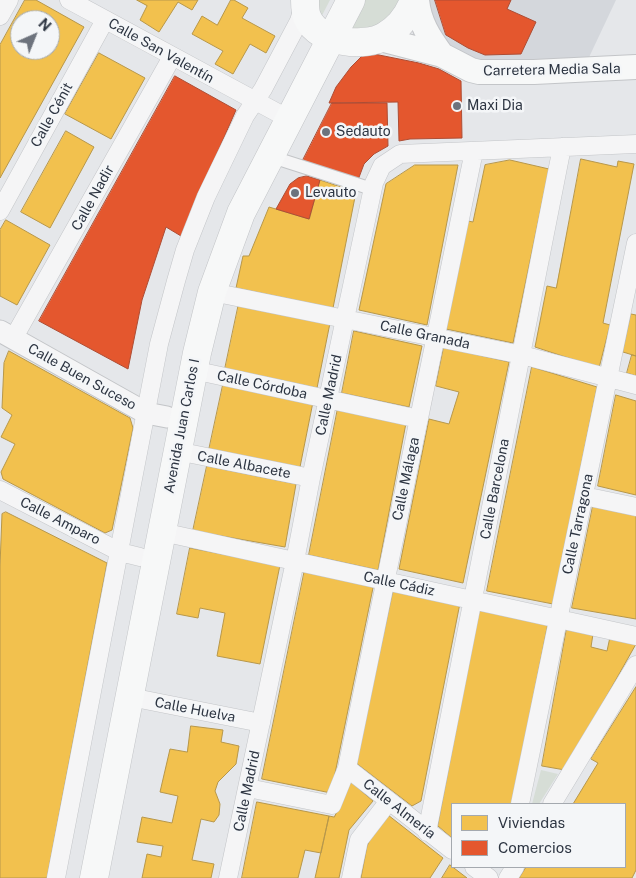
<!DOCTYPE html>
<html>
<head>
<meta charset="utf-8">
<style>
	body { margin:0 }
	#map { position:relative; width:636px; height:878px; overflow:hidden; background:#e5e7ea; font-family:"Public Sans",sans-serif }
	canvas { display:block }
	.legend { position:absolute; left:451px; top:803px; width:175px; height:65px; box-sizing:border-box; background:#f4f6f8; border:1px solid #a4a9af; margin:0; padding:6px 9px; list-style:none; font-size:15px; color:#2d3542 }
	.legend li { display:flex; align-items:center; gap:10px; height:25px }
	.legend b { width:25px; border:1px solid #a4a9af }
	.north { position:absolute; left:10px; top:10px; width:50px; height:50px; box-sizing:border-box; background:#f4f6f8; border:1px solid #a4a9af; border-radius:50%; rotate:44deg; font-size:14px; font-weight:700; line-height:20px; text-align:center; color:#2d3542 }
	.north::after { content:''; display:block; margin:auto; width:18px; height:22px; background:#6d737d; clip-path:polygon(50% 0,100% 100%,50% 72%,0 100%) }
</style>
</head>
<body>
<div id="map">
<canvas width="636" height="878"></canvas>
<ul class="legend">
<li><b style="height:14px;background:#f2c14e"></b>Viviendas</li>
<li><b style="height:14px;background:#e4572e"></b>Comercios</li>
</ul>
<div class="north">N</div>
</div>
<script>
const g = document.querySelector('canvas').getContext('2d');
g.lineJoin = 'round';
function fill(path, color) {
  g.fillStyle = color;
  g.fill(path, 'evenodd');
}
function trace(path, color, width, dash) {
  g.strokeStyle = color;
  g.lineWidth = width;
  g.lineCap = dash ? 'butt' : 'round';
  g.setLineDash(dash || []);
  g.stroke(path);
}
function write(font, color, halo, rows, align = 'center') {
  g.font = font + ' "Public Sans",sans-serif';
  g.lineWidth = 5;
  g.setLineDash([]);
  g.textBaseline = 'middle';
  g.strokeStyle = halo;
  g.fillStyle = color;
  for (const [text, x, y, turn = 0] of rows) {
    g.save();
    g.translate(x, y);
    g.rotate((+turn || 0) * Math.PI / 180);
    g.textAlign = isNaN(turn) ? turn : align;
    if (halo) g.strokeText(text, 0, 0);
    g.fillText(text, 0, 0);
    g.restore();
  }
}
const built = new Path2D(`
	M417,0H616L583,70L534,72L442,55Z`);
const green = new Path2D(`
	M305,0H330L315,29Z
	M351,0H414L411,8L348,42Z
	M541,770L558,774L539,804H532Z`);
const homes = new Path2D(`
	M25,0H36L84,27L0,178V45ZM20,20H50V50H20Z
	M137,0H198L192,10L178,2L159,32L140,20L147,6Z
	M231,0H234L248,8L242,18L275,36L266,53L250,44L233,74L215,64L223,51L192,34L202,16L217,25Z
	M99,53L145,78L111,139L65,114Z
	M66,131L94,147L50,228L21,212Z
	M581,159L617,167L618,161L634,164L603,323L610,325L599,368L535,347L547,286L556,288Z
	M510,160L549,169L513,343L446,329L468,221L473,222L485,165Z
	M415,165H458L427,325L359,310L386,184Z
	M320,180L356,192L333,308L236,288L243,256H249L269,207L309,219Z
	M6,220L50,245L17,305L0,296V230Z
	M239,303L330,323L317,388L225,369Z
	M631,314L636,315V356L623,352Z
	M354,331L422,346L409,407L342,393Z
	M444,347L509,362L463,583L399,569L429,419L449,424L459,392L436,386Z
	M9,351L130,418L133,428L112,530L105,533L3,479L1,472L15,444L1,437L12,415L2,408L4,363Z
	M632,355L636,356V376L627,373Z
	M532,367L597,387L553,604L487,591Z
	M223,385L313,402L300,467L209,450Z
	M616,395L636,401V495L598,486Z
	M338,408L406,423L378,570L309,555Z
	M207,466L296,484L285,547L193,531Z
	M593,506L636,515V619L572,608Z
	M6,512L107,563L47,878H0V566L2,514Z
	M190,548L280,565L260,664L217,656L225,613L200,608L198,618L177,614Z
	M305,569L374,583L331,793L262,779Z
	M394,588L460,603L421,801L412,806L356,763Z
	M479,610L548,623L512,804H452V838L438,826Z
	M567,628L593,634L591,647L607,651L610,637L636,644L565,770L542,766Z
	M636,687V870L632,878H519L526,867H625V804H573L598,763L591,759Z
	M191,726L223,730L221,742L239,746L236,764L218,782L215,791L220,804L219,815L214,822L201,819L192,860L214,864L211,878H142L147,854L161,857L163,846L137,842L142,817L172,823L178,796L160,792L170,749L187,752Z
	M351,782L373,801L349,830L339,878H315L329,816L334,817Z
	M257,802L329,816L321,853L305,850L298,878H242Z
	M388,815L443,858L430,878H361L367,846L377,825Z
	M450,865L467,878H442Z`);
const shops = new Path2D(`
	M435,0H511L507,9L536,22L521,54L485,55L468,48L446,35Z
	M374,54L419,63L439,69L461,81L462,138L410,139L399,141L398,102L329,103L336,87L351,67L362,56Z
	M175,76L236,110L181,236L166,227L142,300L128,369L39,321Z
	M332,103H387L388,146L374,154L364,164L358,180L302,162Z
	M307,176L320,180L309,219L276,209L290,184L298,178Z`);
const pedestrian = new Path2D(`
	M269,156L372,189`);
const minor = new Path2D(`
	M69,0L289,119
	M0,16L9,0
	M0,211L105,20
	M212,292L522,355L636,385
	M13,339L172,57
	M193,370L419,419
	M177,451L311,478
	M0,490L120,552L140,557
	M584,496L636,507
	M162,532L636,636
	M130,697L261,723
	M347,768L452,850
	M248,788L332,805L347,768L474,151
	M520,804L636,243
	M552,804L636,665
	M427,832L562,147
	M474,867L489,878
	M56,878L159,344L176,281L185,250L206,197L245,116L263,89L299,21L304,4
	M228,878L295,561L311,478L374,183L382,166L400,154L636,144
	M351,878L359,840L389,801
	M508,878L515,867`);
const tertiary = new Path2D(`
	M0,331L146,413L167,417`);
const secondary = new Path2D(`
	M417,0C419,22 429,37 442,55
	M380,39L442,55L471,70L479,72H534L636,67`);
const primary = new Path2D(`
	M305,0C305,6 305,14 308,19C319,43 365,48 385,36C399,28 409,14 414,0
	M94,878L197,353L212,292L241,213L351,0`);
const markers = [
	[457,106,5,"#6d737d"],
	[326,132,5,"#6d737d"],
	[295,193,5,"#6d737d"]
];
const streetNames = [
	["Calle San Valentín",161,51,29],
	["Carretera Media Sala",552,70,-1],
	["Calle Cénit",52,115,-61],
	["Calle Nadir",93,198,-61],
	["Calle Granada",425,335,12],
	["Calle Buen Suceso",82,377,29],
	["Calle Córdoba",262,385,12],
	["Calle Madrid",329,395,-78],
	["Avenida Juan Carlos I",182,426,-79],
	["Calle Albacete",244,465,11],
	["Calle Málaga",406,479,-78],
	["Calle Barcelona",495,489,-79],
	["Calle Amparo",60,521,27],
	["Calle Tarragona",578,524,-78],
	["Calle Cádiz",399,584,12],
	["Calle Huelva",195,710,11],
	["Calle Madrid",247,791,-78],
	["Calle Almería",399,809,38]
];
const poiNames = [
	["Maxi Dia",467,106],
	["Sedauto",336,132],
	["Levauto",305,193]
];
fill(built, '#d4d7dc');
fill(green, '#d6ddd6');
fill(homes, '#f2c14e');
trace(homes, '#b7974a', 1);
fill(shops, '#e4572e');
trace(shops, '#ad4d34', 1);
trace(pedestrian, '#c3c5c8', 14);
trace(minor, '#c3c5c8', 19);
trace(tertiary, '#c3c5c8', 23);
trace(secondary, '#c3c5c8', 26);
trace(primary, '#c2c4c7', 29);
trace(pedestrian, '#f5f5f6', 12);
trace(minor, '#f5f5f6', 18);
trace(tertiary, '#f5f5f6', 21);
trace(secondary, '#f7f8f8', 24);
trace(primary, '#f7f8f8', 28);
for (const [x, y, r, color] of markers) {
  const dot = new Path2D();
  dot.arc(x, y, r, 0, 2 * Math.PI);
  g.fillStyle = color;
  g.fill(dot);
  trace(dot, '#f4f6f8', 2);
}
write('14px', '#2d3542', '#f4f6f8', streetNames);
write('14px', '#2d3542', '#f4f6f8', poiNames, 'left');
</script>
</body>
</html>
